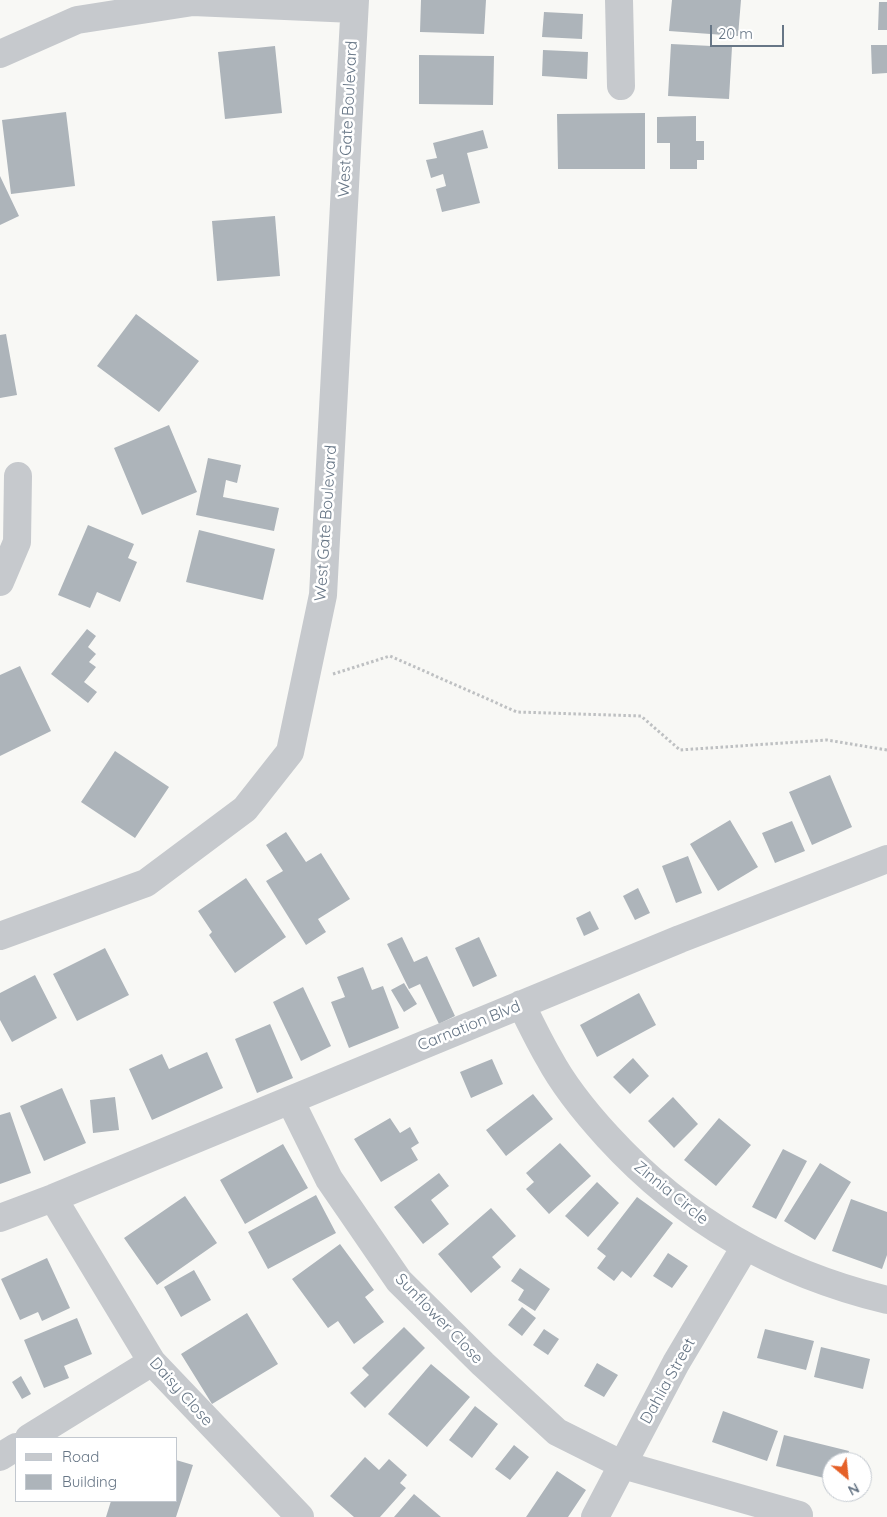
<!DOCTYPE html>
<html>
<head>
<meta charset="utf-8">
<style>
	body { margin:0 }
	#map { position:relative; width:887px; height:1517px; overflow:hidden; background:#f8f8f5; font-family:Quicksand,sans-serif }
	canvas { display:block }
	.legend { position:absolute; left:15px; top:1437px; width:162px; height:65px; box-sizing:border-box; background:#fff; border:1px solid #c2c8cf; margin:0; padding:6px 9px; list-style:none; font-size:15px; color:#677686 }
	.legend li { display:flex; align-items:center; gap:10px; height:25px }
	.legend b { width:25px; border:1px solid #c2c8cf }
	.north { position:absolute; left:822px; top:1452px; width:50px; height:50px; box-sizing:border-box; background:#fff; border:1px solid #c2c8cf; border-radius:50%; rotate:152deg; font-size:14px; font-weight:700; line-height:20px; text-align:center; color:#677686 }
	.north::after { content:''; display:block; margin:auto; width:18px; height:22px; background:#e56028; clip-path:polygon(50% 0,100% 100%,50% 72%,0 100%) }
	.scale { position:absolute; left:710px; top:25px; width:74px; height:22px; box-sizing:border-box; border:2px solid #677686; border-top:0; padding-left:6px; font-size:15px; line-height:18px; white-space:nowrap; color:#677686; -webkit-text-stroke:4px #fff; paint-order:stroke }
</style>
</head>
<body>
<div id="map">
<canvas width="887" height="1517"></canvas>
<ul class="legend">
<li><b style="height:6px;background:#c6c9cd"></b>Road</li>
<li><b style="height:14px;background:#adb4ba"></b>Building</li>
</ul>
<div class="north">N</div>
<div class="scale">20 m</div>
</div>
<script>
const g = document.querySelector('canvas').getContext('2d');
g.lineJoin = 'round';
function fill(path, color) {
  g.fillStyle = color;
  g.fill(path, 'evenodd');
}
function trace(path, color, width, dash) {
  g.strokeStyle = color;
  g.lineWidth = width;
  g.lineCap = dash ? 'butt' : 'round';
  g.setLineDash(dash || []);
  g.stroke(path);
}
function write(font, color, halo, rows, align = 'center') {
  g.font = font + ' Quicksand,sans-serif';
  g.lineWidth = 5;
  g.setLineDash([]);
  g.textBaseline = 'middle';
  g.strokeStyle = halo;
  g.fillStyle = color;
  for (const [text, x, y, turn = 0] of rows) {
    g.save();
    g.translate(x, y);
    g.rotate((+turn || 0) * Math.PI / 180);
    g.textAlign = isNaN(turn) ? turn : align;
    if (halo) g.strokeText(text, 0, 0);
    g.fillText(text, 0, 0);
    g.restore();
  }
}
const building = new Path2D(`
	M421,0H486L484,34L420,32Z
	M672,0H741L738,36L669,31Z
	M879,2H887V30H878Z
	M544,12L583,14L582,39L542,37Z
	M671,44L732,47L729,99L668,96Z
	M871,45H887V73L872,74Z
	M275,46L282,113L225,119L218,52Z
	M543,50L588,52L587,79L542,76Z
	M419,55L494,56L493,105L419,104Z
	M66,112L75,186L11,194L2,120Z
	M645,113V169H558L557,114Z
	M696,116V141H704V160H697V169H670V143H657V117Z
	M483,130L488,148L467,153L480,203L442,212L436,189L446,186L443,174L431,178L426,160L437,158L433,143Z
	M0,176L19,216L0,225Z
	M275,216L280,276L217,281L212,221Z
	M136,314L199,361L159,412L97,366Z
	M6,334L17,395L0,398V335Z
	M169,425L197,492L142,515L114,448Z
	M208,458L241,465L237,483L226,480L223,497L279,508L274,531L196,515Z
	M88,525L134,544L128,558L137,562L120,602L97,592L90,608L58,595Z
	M199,530L275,549L263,600L186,582Z
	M87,629L96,636L88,647L96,654L89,662L96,667L84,682L97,692L88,703L51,674Z
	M20,666L51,731L0,756V675Z
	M115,751L169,787L135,838L81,802Z
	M830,775L852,827L812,845L789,792Z
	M730,820L758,867L718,891L690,844Z
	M792,821L805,851L775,863L762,833Z
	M286,832L306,862L321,853L350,899L318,919L326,932L306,945L266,881L283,871L266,845Z
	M688,856L702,893L676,903L662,866Z
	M246,878L286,937L235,973L209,935L212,932L198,911Z
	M638,888L650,913L635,920L623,896Z
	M590,911L599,929L584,936L576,918Z
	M402,937L414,962L427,956L455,1016L439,1024L420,984L409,989L387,944Z
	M479,937L497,976L473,987L455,948Z
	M105,948L129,995L77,1021L53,974Z
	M363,967L372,990L383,986L399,1028L349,1048L331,1002L345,997L337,977Z
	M35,975L57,1018L12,1042L0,1020V993Z
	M404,983L417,1004L404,1012L391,990Z
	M303,987L331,1046L301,1061L273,1002Z
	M639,993L656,1025L597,1057L580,1025Z
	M270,1024L293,1078L257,1093L235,1039Z
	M207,1052L223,1088L152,1120L129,1069L162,1054L169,1069Z
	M633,1058L649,1076L630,1094L613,1077Z
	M492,1059L503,1084L471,1098L460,1072Z
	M62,1088L86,1143L44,1161L20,1106Z
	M533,1094L553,1119L506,1156L486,1130Z
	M115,1097L119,1130L93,1133L90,1100Z
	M673,1097L698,1124L674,1148L648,1121Z
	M10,1112L31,1173L0,1184V1115Z
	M390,1118L400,1133L410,1127L419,1143L411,1148L418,1160L381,1182L354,1139Z
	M719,1118L751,1145L716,1186L684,1160Z
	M560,1143L591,1176L549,1214L526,1189L534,1182L526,1173Z
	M283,1144L308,1188L245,1224L220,1180Z
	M783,1149L807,1161L776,1219L752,1207Z
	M820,1163L851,1182L815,1240L784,1221Z
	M439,1173L449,1186L431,1200L449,1224L423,1244L394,1207Z
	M597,1182L619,1203L588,1237L565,1216Z
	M316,1195L336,1233L268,1269L248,1232Z
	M185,1196L217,1243L157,1285L124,1238Z
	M637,1197L673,1223L631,1278L622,1271L614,1281L597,1268L606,1256L597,1249Z
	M851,1199L887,1212V1255L882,1269L832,1251Z
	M491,1208L516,1236L492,1257L501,1267L471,1293L438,1254Z
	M340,1244L374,1290L365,1297L384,1322L354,1344L338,1321L328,1328L292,1279Z
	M668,1253L688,1266L672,1288L653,1276Z
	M47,1258L70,1308L42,1321L38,1312L20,1320L1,1279Z
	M520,1268L550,1289L535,1311L518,1300L524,1290L511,1281Z
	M194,1270L211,1300L181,1317L164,1287Z
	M522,1307L536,1318L522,1336L508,1325Z
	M247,1313L278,1364L212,1404L181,1354Z
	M77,1318L92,1354L64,1366L69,1378L44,1388L24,1340Z
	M404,1327L425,1348L365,1408L350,1393L369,1375L362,1368Z
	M544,1329L559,1339L548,1355L533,1345Z
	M765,1329L814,1341L806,1370L757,1358Z
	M821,1347L870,1359L863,1389L814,1377Z
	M597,1363L618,1375L604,1397L584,1386Z
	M431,1364L470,1397L427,1447L388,1414Z
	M21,1376L31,1394L22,1399L12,1382Z
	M475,1406L498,1424L472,1458L449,1440Z
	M723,1411L778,1431L767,1461L712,1442Z
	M784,1435L849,1451L846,1462H832V1480L776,1466Z
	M514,1445L529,1457L510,1480L495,1469Z
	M365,1457L379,1470L389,1459L407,1475L400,1483L406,1488L380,1517H354L330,1496Z
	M176,1460L193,1465L176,1517H106L111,1501H176Z
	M557,1471L586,1490L568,1517H526Z
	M414,1494L441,1517H394Z`);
const path = new Path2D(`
	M333,674L390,656L517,712L641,716L680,750L827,740L887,750`);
const minor = new Path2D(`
	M619,0L621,86
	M0,54L77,20L193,2L354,9
	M0,582L17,542L18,476
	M0,936L146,883L245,809L290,752L323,595L355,0
	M521,1004C530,1022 539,1041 549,1058C564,1086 586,1113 608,1137C685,1221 776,1273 887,1300
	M290,1100L329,1179L399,1281L483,1364L557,1432L623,1465L799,1515
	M53,1198L152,1362L300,1517
	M0,1218L53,1198L680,939L887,859
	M29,1438L152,1362
	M0,1457L16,1447
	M595,1517L676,1363L745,1247`);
const streetNames = [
	["West Gate Boulevard",348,119,-87],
	["West Gate Boulevard",326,523,-86],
	["Carnation Blvd",469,1026,-22],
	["Zinnia Circle",671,1193,39],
	["Sunflower Close",439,1319,46],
	["Dahlia Street",668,1381,-61],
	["Daisy Close",181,1392,48]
];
fill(building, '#adb4ba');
trace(path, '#bec0c2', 3, [2.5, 2.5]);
trace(minor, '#c6c9cd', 28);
write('16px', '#677686', '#fff', streetNames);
</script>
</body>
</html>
